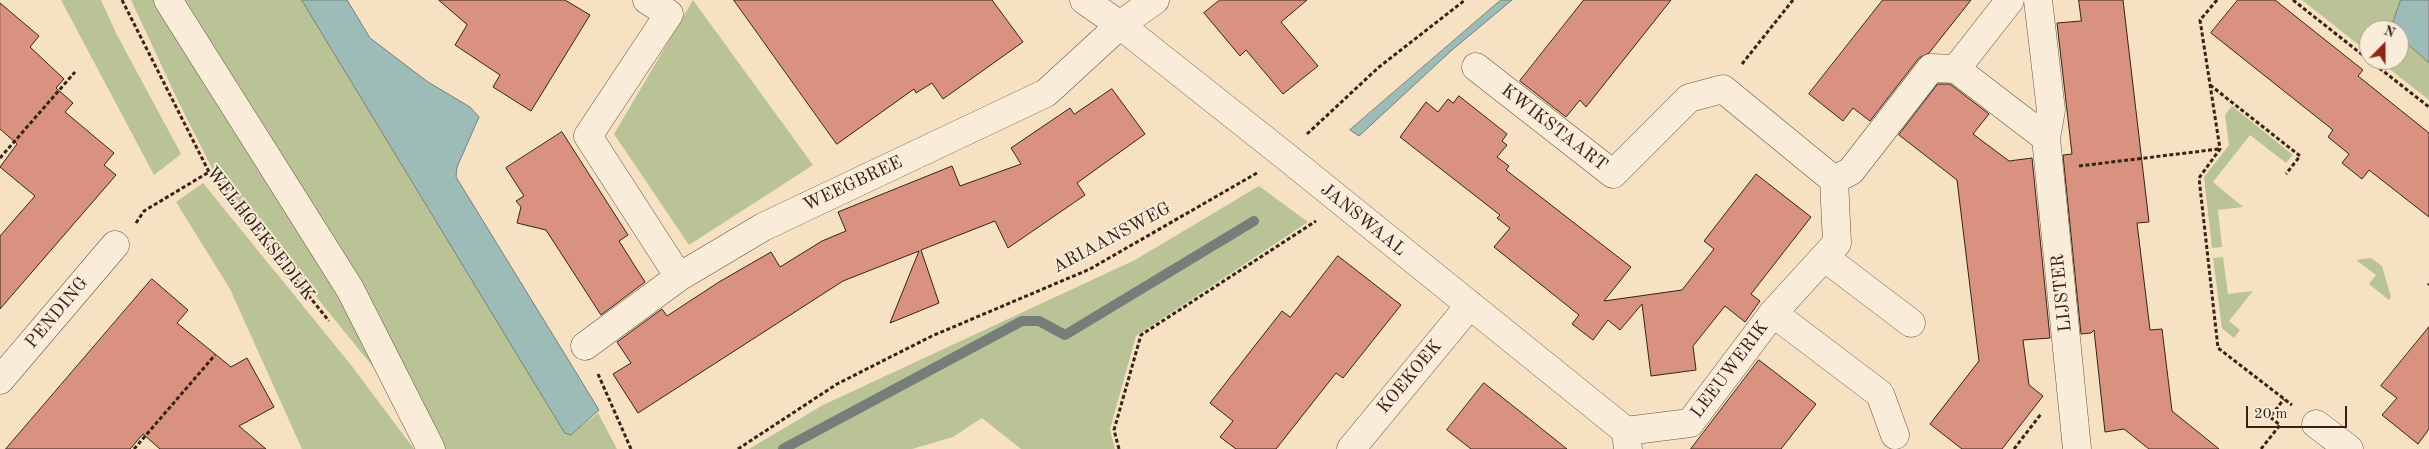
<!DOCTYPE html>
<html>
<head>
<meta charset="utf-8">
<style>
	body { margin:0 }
	#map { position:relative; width:2429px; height:449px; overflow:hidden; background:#f6e1c3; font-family:"Old Standard TT",serif }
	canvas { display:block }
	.north { position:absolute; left:2359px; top:20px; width:50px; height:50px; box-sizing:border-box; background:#f9ecd8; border:1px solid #ac9b8b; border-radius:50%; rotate:22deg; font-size:14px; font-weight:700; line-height:20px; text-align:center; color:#382218 }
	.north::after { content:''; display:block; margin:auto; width:18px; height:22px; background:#8f2418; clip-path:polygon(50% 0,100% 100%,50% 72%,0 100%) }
	.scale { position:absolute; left:2246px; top:406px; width:101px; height:22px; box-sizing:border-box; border:2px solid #382218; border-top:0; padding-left:6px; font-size:15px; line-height:18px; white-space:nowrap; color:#382218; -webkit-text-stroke:4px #f9ecd8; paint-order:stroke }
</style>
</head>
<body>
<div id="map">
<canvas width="2429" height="449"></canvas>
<div class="north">N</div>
<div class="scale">20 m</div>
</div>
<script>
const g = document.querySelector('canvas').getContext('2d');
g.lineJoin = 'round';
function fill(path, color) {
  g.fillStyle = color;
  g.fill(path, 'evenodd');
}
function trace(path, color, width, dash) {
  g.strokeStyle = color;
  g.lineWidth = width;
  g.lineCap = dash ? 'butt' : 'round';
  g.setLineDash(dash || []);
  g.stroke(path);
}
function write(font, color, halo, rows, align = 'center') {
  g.font = font + ' "Old Standard TT",serif';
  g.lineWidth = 4;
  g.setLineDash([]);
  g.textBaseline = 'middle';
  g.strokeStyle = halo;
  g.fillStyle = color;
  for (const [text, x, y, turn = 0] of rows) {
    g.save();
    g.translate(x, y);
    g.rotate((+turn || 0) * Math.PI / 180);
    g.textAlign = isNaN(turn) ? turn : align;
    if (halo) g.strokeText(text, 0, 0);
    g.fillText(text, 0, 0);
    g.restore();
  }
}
const green = new Path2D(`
	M61,0H101L116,33L181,154L154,175Z
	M131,0H158L345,302L387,384L213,170L179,103Z
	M179,0H302L565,433L571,435L598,413L617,449H440Z
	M693,0L813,165L689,245L614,134Z
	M2302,0H2401L2392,30H2369V53Z
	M2399,36L2429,63V100L2378,60H2399Z
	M2232,106L2293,155L2286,163L2250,135L2213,182L2243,207L2218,210L2222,247L2212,248L2204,177L2229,145L2225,115Z
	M203,183L351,365L414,449H302L230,289L176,202Z
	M1259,186L1308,222L1136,336L1110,429L1115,449H1021L982,418L953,437L912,449H749L823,405L1135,260Z
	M2223,257L2228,294L2253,291L2229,321L2240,330L2234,338L2222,328L2213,258Z
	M2371,258L2382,266L2391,297L2389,300L2369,284L2376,275L2356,260Z`);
const water = new Path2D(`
	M302,0H347L370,38L428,82L470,107L479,117L457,167L456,177L599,410L571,435L565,433Z
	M1501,0H1512L1452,50L1359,136L1350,130Z
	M2401,0H2429V63L2399,36V30L2391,29Z`);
const stream = new Path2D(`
	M783,449L1022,321H1039L1065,335L1254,221`);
const building = new Path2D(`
	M439,0H565L590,15L531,111L493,87L500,75L455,45L467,25Z
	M734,0H992L1023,42L943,99L932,83L916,93L914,89L837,144Z
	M1220,0H1307L1281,22L1318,66L1283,94L1246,50L1240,56L1204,13Z
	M1584,0H1671L1586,107L1580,100L1566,117L1520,81Z
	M1883,0H1971L1929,53L1919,58L1870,121L1853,108L1843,121L1809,94Z
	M2079,0H2123L2149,222L2137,223L2150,330L2162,329L2172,411L2219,449H2149L2124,429L2105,432L2094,330L2091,333L2081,334L2063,155L2072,154L2057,23L2081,21Z
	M2238,0H2275L2363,70L2358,76L2429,133V217L2369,170L2362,179L2342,163L2349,154L2328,137L2333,130L2211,33Z
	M0,3L39,36L30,47L64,79L56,88L73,103L65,112L114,153L104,165L116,175L0,309V236L35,196L0,167L17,144L0,129Z
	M1938,84H1950L1989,114L1973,134L2009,161L2032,158L2050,338L2023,340L2029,385L2043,396L2002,449H1962L1930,424L1979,361L1957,180L1899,135Z
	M1112,89L1145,134L1077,183L1085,195L1008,248L995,221L921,250L939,303L890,323L919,251L843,281L638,413L613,374L631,363L617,342L662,309L667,316L719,282L771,252L780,267L822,241L846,231L838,212L952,166L960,186L1021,164L1011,148L1070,108L1074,114Z
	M1459,96L1507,134L1502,141L1507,145L1497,157L1509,166L1506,170L1631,267L1604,301L1682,290L1714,249L1704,241L1756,174L1811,217L1751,294L1760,301L1745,322L1725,306L1693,346L1696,370L1651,376L1642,304L1620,330L1608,320L1593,340L1572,324L1579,315L1494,247L1510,228L1497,218L1500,215L1400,137L1426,102L1438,112L1448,99L1453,103Z
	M562,132L628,235L619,241L645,282L601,315L546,230L517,223L521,207L516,201L524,196L506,168Z
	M1338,256L1401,305L1343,378L1336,373L1276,449H1236L1220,437L1233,421L1210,403L1282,311L1290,317Z
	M152,279L188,310L177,323L231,367L247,358L274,407L239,426L266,449H160L143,434L130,449H6Z
	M2429,327V429L2418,444L2382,415L2397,398L2381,386Z
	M1759,360L1816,404L1781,449H1691Z
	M1484,383L1532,421L1567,449H1471L1447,430Z`);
const path = new Path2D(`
	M122,0L209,172L329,321
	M2217,0L2200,20L2220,149L2199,178L2218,348L2292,405
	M2293,0L2369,60
	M2369,60L2429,107
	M1742,64L1793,0
	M2210,85L2300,156L2286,174
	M1307,134L1379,67L1465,0
	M0,158L75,72
	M2079,166L2219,149
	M136,223L144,211L209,172
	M2428,285L2429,284
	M598,374L631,449
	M134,449L215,355
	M738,449L837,384L932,336L1090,269L1257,173
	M1119,449L1114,430L1141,335L1316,221
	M2014,449L2041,414
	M2261,449L2280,425L2270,417L2284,399`);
const minor = new Path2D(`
	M168,0L350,289L431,449
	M647,0L669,14L588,136L679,277
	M1084,0L1120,25L1284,155L1626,431L1628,449
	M2010,0L1956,69L2046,138
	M2038,0L2051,110L2046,138L2077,449
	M1476,67L1613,174L1689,98L1723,89L1834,180L1837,243L1773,313L1690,423L1626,431
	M1834,180L1851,171L1931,68L1956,69
	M1824,257L1911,323
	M1773,313L1880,394L1895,435
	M585,346L679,277L763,227L1046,93L1120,25L1155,0
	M0,380L115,245
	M2316,424L2349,449
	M1351,449L1470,305`);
const streetNames = [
	["KWIKSTAART",1554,128,38],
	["WEEGBREE",853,184,-25],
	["JANSWAAL",1363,220,39],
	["WELHOEKSEDIJK",260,234,52],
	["ARIAANSWEG",1112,238,-28],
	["LIJSTER",2062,293,-96],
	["PENDING",57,313,-50],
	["LEEUWERIK",1730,370,-53],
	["KOEKOEK",1410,377,-50]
];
fill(green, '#bac396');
fill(water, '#9dbcb8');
trace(water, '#757e78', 1);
trace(stream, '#757e78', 10);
fill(building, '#d99280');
trace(building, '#382218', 1);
trace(minor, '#685243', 29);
trace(path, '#382218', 3, [4, 2.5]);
trace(minor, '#f9ecd8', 28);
write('18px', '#382218', '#f9ecd8', streetNames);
</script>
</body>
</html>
